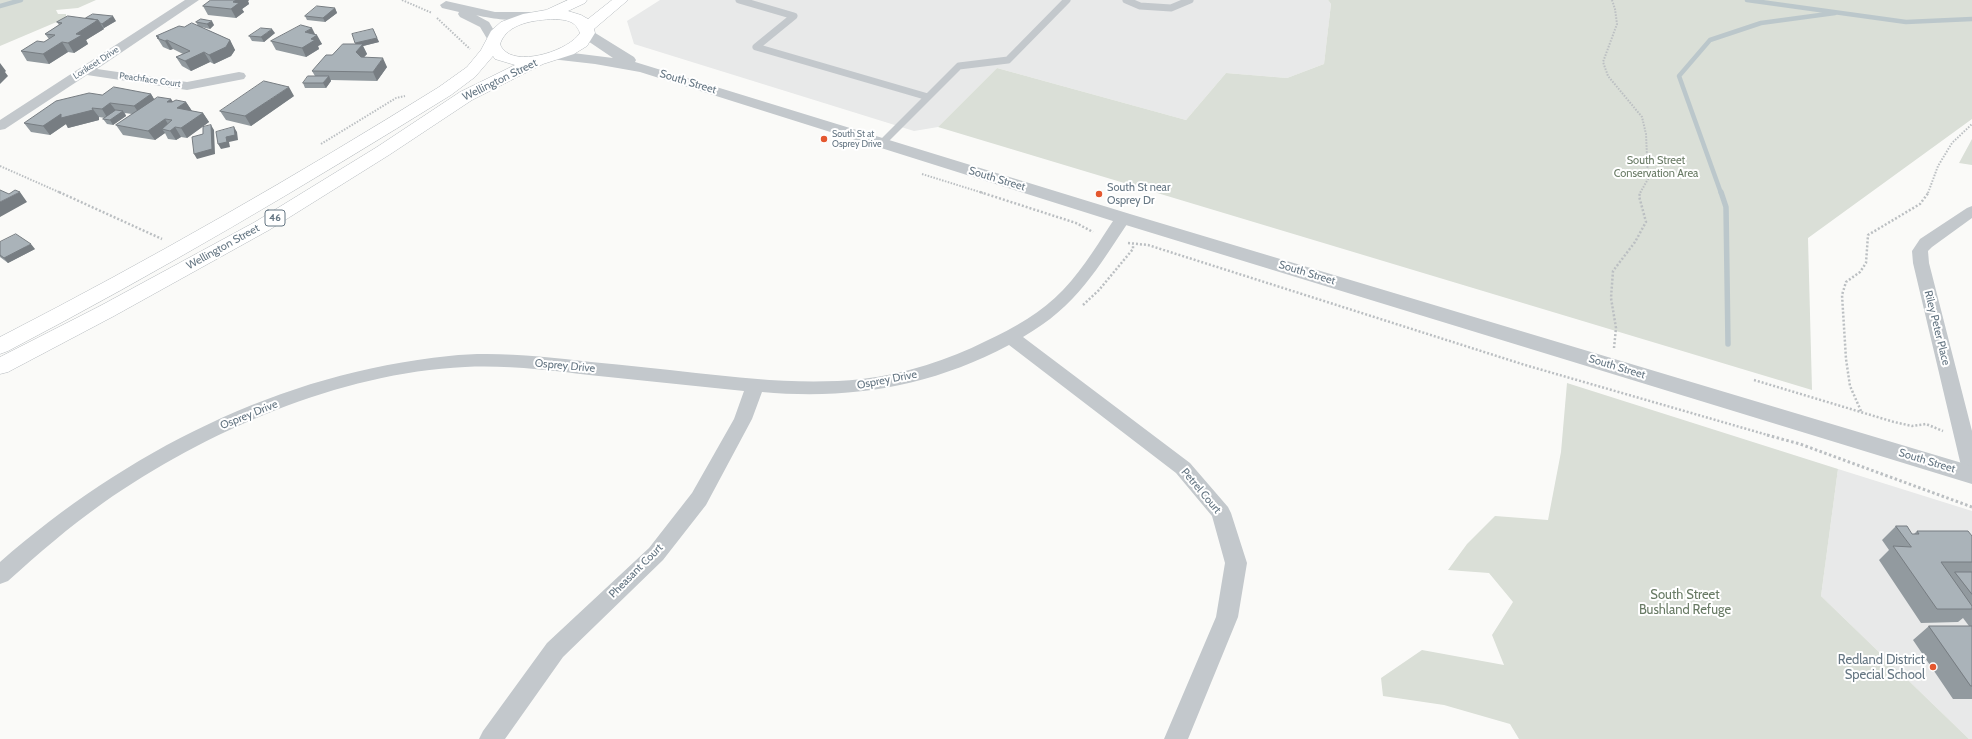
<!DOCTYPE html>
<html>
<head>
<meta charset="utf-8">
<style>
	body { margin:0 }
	canvas { display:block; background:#fafaf8 }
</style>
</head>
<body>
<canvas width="1972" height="739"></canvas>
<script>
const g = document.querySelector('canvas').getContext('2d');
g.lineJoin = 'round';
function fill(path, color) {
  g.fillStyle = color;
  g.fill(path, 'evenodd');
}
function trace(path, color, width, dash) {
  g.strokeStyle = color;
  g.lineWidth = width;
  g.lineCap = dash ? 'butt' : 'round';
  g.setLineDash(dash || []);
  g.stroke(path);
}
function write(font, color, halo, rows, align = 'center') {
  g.font = font + ' Cabin,sans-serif';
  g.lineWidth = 4;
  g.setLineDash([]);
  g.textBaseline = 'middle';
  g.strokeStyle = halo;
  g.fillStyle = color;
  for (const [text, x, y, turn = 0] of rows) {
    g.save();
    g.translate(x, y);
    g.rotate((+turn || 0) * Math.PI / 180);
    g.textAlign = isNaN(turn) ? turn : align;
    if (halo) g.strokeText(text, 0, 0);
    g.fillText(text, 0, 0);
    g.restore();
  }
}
const built = new Path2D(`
	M660,0H1328L1331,4L1324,64L1287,78L1226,73L1186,120L997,68L938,127L914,131L634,44L627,21Z
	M1838,469L1972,511V739H1969L1821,596Z`);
const green = new Path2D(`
	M0,0H96L78,8L56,10L58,14H66V18L0,46Z
	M1328,0H1972V119L1808,238L1812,390L938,127L997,68L1186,120L1226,73L1287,78L1324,64L1331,4Z
	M1972,139V165L1959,163Z
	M1567,383L1838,469L1821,596L1969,739H1519L1510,724L1444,705L1383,696L1381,678L1422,650L1504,665L1492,635L1513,602L1489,573L1448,570L1467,544L1495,516L1548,520L1561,452Z`);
const streamFar1 = new Path2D(`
	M1747,0L1906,22L1972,19
	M0,6L21,0
	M1721,193L1679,76L1710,40L1761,23L1835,13`);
const stream = new Path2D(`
	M1721,192L1726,207L1728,344`);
const pathFar2 = new Path2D(`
	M402,0L432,13
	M1612,0L1615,9L1617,24L1603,62L1608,76L1642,117L1646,134L1648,179L1640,193
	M437,18L470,49
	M321,144L396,98L405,96
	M0,166L61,193
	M922,174L983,193
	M1928,193L1938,166L1952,143L1972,124`);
const pathFar1 = new Path2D(`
	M59,192L162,239
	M980,192L1076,223L1093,232
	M1128,243L1148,245L1525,365L1771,436
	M1083,305L1099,290L1133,249V245
	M1614,348L1616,328L1611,298L1613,271L1635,242L1646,222L1639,196L1641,192
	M1754,380L1894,422L1912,426L1926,424L1943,431
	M1861,411L1850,386L1846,359L1842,295L1846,282L1860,272L1866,263L1868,235L1920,204L1929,192`);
const path = new Path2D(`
	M1767,435L1800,444L1972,507`);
const service = new Path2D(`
	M739,0L794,16L756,47L928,97L882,143
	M1126,0L1140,6L1171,8L1190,0
	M928,97L959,66L1008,60L1067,0`);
const minor = new Path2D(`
	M185,0H199L97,69L187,82L239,72L244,73L246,76L244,79L187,90L87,75L5,129L0,130V120Z
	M446,1L495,12H531L537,16C530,25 487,18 476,15L489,22L499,39L493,43L489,42L480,27L460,17L458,14L459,12L442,8L440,5Z
	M1972,206V218L1932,247L1928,251L1929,263L1972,431V478L1965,475L1962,470L1913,263L1912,251L1920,239L1967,208Z
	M1123,213L1129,215L1131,218C1097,269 1077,306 1023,337L1190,463L1228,507L1231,513L1247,563L1238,617L1188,739H1164L1216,617L1225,563L1212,516L1176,473L1009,345C930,387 849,400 762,392L752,419L706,505L663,560L563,657L505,739H479L483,731L547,643L649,548L692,493L734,419L744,391C692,386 641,380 589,375C548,370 507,365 465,367C339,373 206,431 103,503C69,527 38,554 8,581L0,584V562C126,452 280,373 449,356C496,351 544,357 591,362C626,365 661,369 696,373C751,379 807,385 862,379C905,374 948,360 986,341C1014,328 1042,312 1063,290C1085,267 1100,240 1117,215Z`);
const tertiary = new Path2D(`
	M587,29L592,31L634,57L636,60L635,62L1130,214L1972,466V484L1116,222L640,72L595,64L551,59L549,56L551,53L557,51L613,58L582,37L579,34L582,31Z`);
const primary = new Path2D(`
	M568,0H587L585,3L568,11L581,15L588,19L612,0H628L594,29L595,33L587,46L574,54L543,64L472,100L389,155L269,230L114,316L8,372L0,374V357L100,306L255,222L377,147L460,92L515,65L495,59L493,56L475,77L451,95C306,185 159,272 8,351L0,354V337C150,260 296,176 439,87L467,67L481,50L491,31L501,22L523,14L546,10ZM554,19C566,20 575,20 580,33C569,50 523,65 506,52C503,50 501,47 500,44C507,23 534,20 554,19Z`);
const wall = new Path2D(`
	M211,0H249L248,1L249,4L242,9L244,12L236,18L208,15L203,6Z
	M335,8L337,13L325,22L307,20L305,16Z
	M86,18L116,21L104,28H103L104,29L86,40L88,44L74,53L68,52L49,64L27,61L21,51L44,42L49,39L45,34L59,25L57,22Z
	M201,19L214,25L210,29L201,27L230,40L235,50L231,56L214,64L210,62L191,71L182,66L176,57L183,54L173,49L170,50L163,47L156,36L184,27L198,26L196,22Z
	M373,29L379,42L363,46L367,54L364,57L387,67L377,81L331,80V81L326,88H305L303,83L315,76L312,71L332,55L356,44Z
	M275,33L264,42L252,41L249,36Z
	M315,35L322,44L318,46L319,49L306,57L276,50L271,41Z
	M151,94L154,99H171L173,102H186L192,111L203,113L209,122L187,138L181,137L176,140L168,139L165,133L155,140L123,135L116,125L132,114L125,113L126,116L113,125L107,124L103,119L105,118L99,117V120L68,128L66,124L50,135L31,132L24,123L102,95Z
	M294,96L251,126L226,120L220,111Z
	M0,242L35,249L8,263L0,257Z
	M1896,526L1912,534H1914L1917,531L1972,536V699H1953L1913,640L1929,626H1969L1963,618L1958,622L1921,623L1879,560L1889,550L1882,540Z`);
const shadedWall = new Path2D(`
	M236,0H249L248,1L249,4L242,9L244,12L236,18L231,9L233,2Z
	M335,8L337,13L325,22L323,18Z
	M113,16L116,21L104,28L102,24Z
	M98,20L104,29L86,40L88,44L74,53L68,43L76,34Z
	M212,21L214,25L210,29L207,24Z
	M312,28L316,36L317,35L322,44L318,46L319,49L306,57L302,48L305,32Z
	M272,29L275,33L264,42L261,37Z
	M377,38L379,42L363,46L367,54L360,61L356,52L357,48L355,43Z
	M167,40L173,49L170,50L165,41Z
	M230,40L235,50L231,56L214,64L209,55Z
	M62,42L68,52L49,64L43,54Z
	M204,52L210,62L191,71L185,61Z
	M383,58L387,67L377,81L373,72Z
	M0,63L6,71L5,72L8,76L0,84Z
	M329,76L331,81L326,88L323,83Z
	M289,87L294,96L251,126L245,116Z
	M151,94L157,104L141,116L134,106Z
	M171,99L177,108L186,102L192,111L183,118L167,102Z
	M110,103L117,112L108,119L102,109Z
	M92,108L99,117V120L68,128L66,124L50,135L43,126L61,114Z
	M123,111L126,116L113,125L110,120Z
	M203,113L209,122L187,138L181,128Z
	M165,119L171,129H162L165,133L155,140L148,131Z
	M211,125L214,130L215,154L197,159L194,154Z
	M175,127L181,137L176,140L170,131Z
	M234,127L237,132L238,140L229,142L230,147L221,149L218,144L226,137Z
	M20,192L27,202L0,217V202Z
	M31,244L35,249L8,263L4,258Z`);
const building = new Path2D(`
	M211,0H236L233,2L239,3L231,9L203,6Z
	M317,6L335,8L323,18L305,16Z
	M93,14L113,16L102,24L100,23L98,20L86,18Z
	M68,16L98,20L76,34L82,35L68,43L62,42L43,54L21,51L37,41L44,42L55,35L45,34L62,23L57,22Z
	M201,19L212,21L207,24L196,22Z
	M192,23L230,40L226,47L209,55L204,52L185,61L176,57L190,51L167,40L165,41L157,38L159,37L156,36L179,26L184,27Z
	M301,25L312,28L305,32L317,35L311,39L315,40L302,48L271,41Z
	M261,28L272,29L261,37L249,36Z
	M373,29L377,38L355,43L352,34Z
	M343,44H363L356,52L361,57L383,58L373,72L312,71L326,55H332Z
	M308,76H329L323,83H303Z
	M264,81L289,87L245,116L220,111Z
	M114,87L151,94L134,106L110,103L102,109L92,108L93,110L61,118V114L43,126L24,123L56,101L89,93L102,95Z
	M158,97L171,99L167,102H172L176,100L186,102L177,108L203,113L181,128L175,127L170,131L162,129L172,120L165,119L148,131L116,125Z
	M116,110L123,111L110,120L103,119Z
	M211,125L212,149L194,154L192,137L203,134V127Z
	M234,127L235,135L226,137L227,142L218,144L216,132Z
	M0,190L9,194L15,190L20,192L0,202Z
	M16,234L31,244L4,258L0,255V242Z
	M1896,526H1907L1912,534H1919L1917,531H1968L1972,536V562H1941L1972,606V609H1937L1893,546L1911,547Z
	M1955,572H1972V594Z
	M1929,626H1972V686H1971Z`);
const markers = [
	[824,139,4,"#e4572e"],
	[1099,194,4,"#e4572e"],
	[1933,667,4,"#e4572e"]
];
const farStreetnames = [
	["Lorikeet Drive",96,63,-33],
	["Peachface Court",150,80,8]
];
const farPoinames = [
	["South St at",832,134],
	["Osprey Drive",832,144]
];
const shields = [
	[275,218,20]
];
const shieldNames = [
	["46",275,218]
];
const streetNames = [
	["Wellington Street",500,80,-26],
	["South Street",688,82,17],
	["South Street",997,179,17],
	["Wellington Street",223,247,-29],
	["South Street",1307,273,17],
	["Riley Peter Place",1937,328,76],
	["Osprey Drive",565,366,5],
	["South Street",1617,367,17],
	["Osprey Drive",887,380,-11],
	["Osprey Drive",249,415,-22],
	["South Street",1927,461,17],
	["Petrel Court",1201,491,50],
	["Pheasant Court",636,571,-45]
];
const parkNames = [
	["South Street",1656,161],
	["Conservation Area",1656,174]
];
const poiNames = [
	["South St near",1107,188],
	["Osprey Dr",1107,201]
];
const nearParknames = [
	["South Street",1685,595],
	["Bushland Refuge",1685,610]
];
const nearPoinames = [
	["Redland District",1925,660],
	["Special School",1925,675]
];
fill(built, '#e8e9e9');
fill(green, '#dadfd7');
trace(streamFar1, '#bbc7cb', 4.5);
trace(stream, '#bbc7cb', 5.5);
trace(primary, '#b5babe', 1);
trace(pathFar2, '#bbbfc2', 2, [1.5, 1.5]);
trace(pathFar1, '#bbbfc2', 2.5, [2, 2]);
trace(path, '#bbbfc2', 3, [2.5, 2.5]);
trace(service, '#c3c8cc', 7);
fill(minor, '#c3c8cc');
fill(tertiary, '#c3c8cc');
fill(primary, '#fff');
fill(wall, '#929a9f');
fill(shadedWall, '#777d82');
fill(building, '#aab3b9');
trace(building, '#777d82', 1);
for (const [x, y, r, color] of markers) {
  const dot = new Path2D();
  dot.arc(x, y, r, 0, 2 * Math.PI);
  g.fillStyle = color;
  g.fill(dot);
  trace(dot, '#fff', 1.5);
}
write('9px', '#657683', '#fff', farStreetnames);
write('9px', '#657683', '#fff', farPoinames, 'left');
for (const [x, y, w] of shields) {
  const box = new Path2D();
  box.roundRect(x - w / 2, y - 8, w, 16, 3);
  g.fillStyle = '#fff';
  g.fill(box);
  trace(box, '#657683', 1);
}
write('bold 10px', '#657683', null, shieldNames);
write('11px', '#657683', '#fff', streetNames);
write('11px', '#687a64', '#fff', parkNames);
write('11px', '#657683', '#fff', poiNames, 'left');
write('13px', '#687a64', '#fff', nearParknames);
write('13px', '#657683', '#fff', nearPoinames, 'right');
</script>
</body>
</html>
